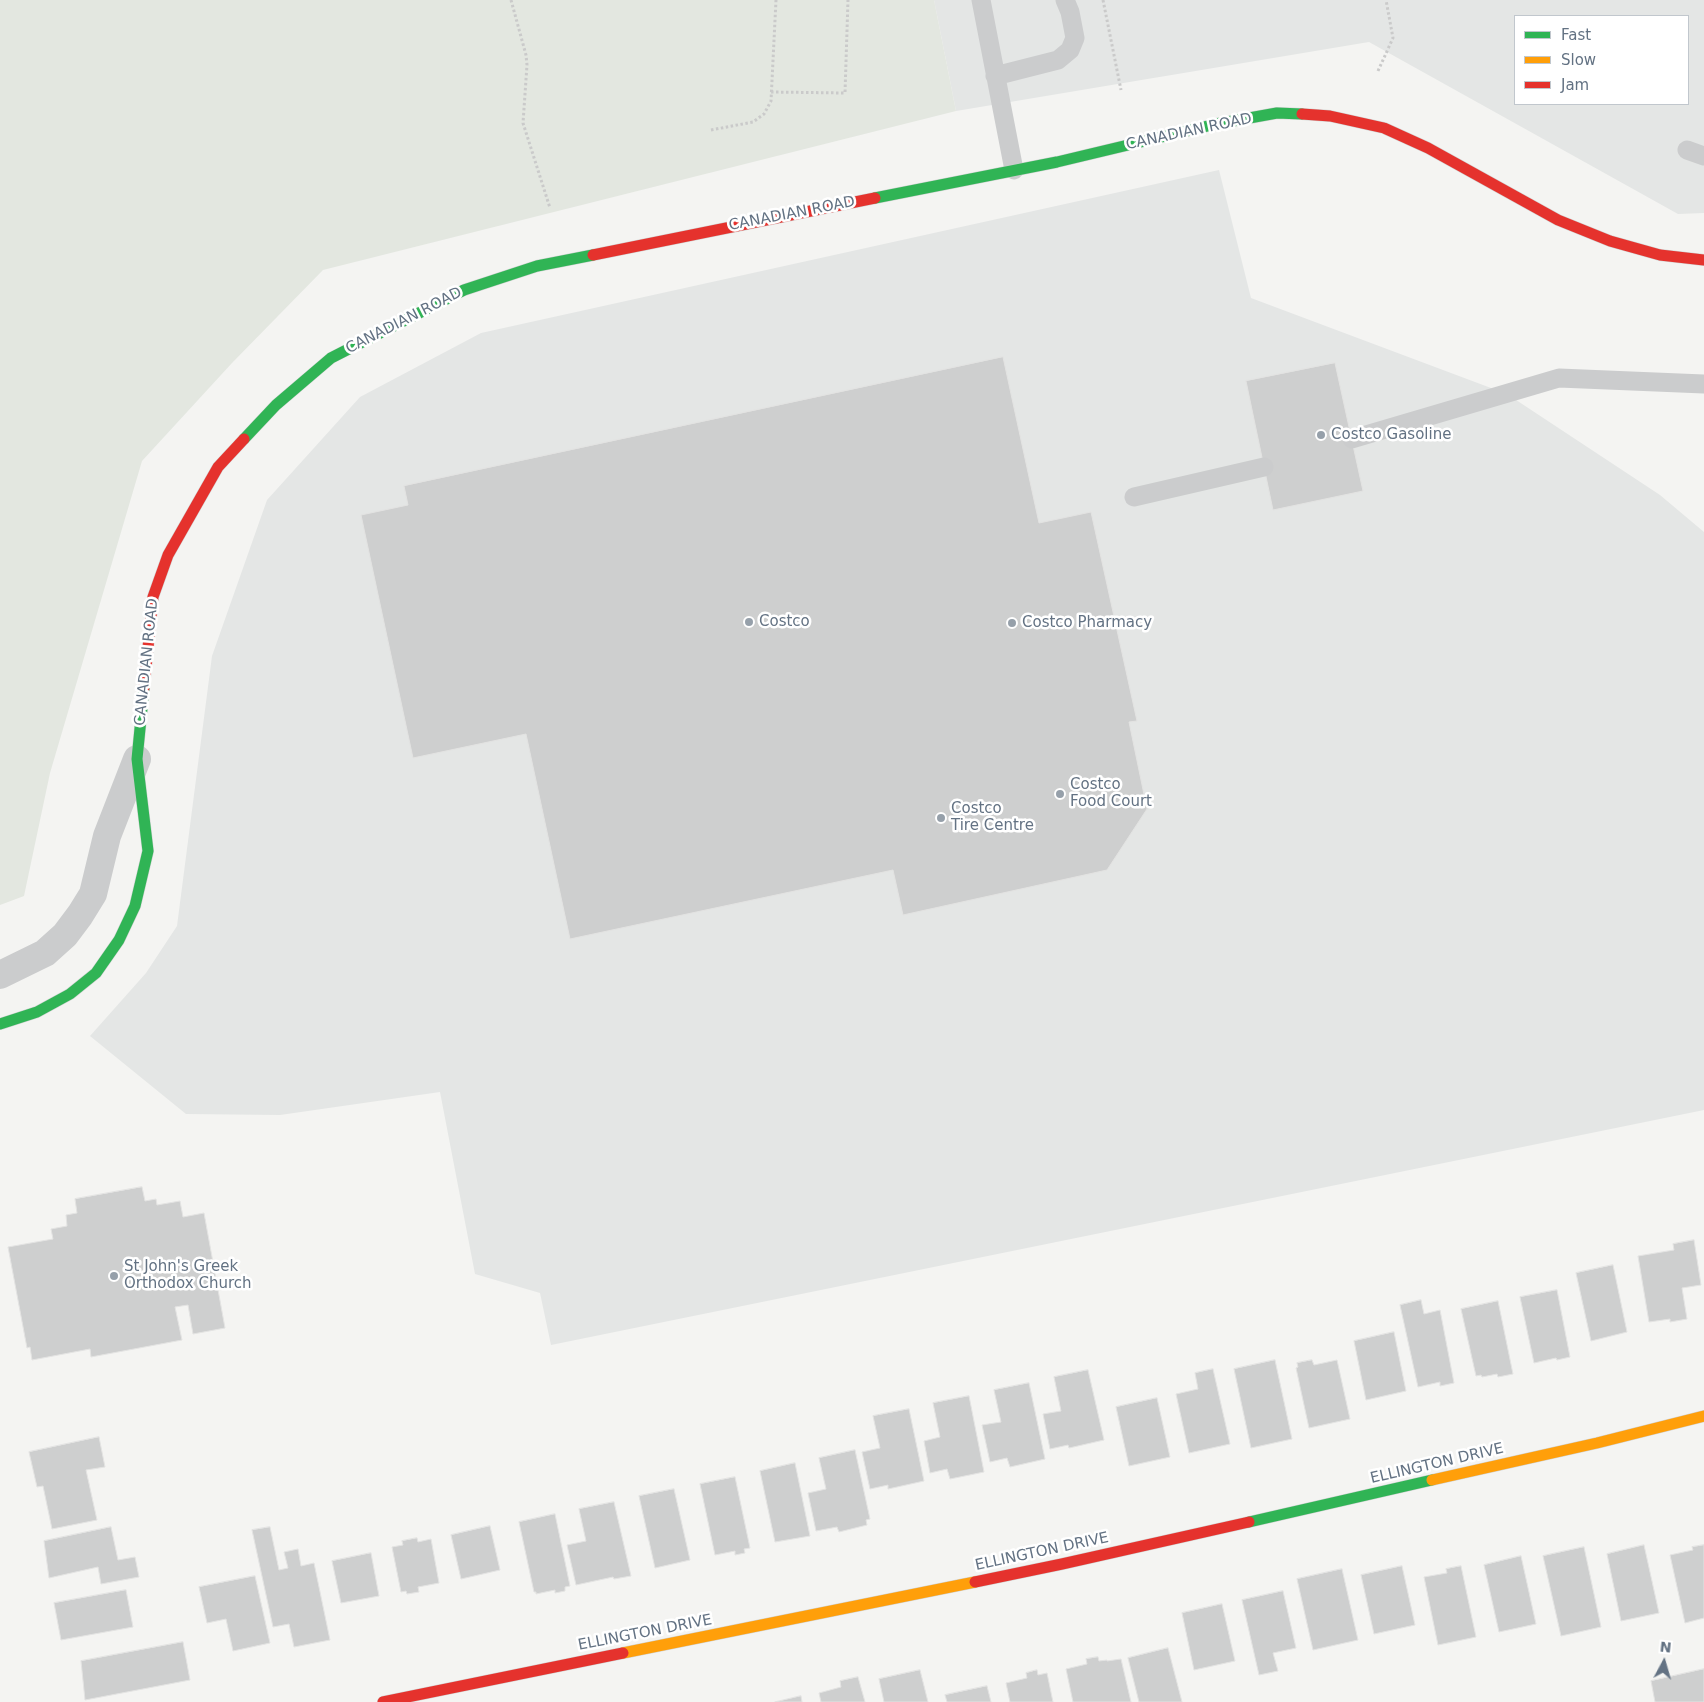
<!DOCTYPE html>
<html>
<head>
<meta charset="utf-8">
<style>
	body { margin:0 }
	#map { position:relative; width:1704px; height:1702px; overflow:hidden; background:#f4f4f2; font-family:"DejaVu Sans",sans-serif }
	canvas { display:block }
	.legend { position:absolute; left:1514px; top:15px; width:175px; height:90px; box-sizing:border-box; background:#fff; border:1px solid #c1c7cd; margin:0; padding:6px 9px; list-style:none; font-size:15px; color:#637283 }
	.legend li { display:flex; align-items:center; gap:10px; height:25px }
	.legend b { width:25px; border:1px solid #c1c7cd }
	.north { position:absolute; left:1639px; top:1637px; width:50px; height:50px; -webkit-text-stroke:4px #fff; paint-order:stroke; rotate:6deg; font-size:14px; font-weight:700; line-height:20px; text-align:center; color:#637283 }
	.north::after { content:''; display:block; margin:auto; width:18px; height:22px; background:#637283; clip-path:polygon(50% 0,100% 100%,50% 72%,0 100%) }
</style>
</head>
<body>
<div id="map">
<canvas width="1704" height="1702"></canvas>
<ul class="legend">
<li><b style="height:6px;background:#30b455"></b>Fast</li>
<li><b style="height:6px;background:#ff9f0a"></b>Slow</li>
<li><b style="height:6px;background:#e5322d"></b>Jam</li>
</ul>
<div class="north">N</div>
</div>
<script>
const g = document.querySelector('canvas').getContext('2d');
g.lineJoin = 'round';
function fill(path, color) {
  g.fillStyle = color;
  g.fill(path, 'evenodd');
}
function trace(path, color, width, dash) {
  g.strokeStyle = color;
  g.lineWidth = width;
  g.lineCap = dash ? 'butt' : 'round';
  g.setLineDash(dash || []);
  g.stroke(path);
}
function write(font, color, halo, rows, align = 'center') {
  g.font = font + ' "DejaVu Sans",sans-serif';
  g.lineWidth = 5;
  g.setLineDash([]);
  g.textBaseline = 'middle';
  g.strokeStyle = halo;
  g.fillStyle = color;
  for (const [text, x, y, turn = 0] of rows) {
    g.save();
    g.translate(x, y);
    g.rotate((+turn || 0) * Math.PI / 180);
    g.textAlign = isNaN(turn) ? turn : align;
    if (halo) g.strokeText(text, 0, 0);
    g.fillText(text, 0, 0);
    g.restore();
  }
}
const built = new Path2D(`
	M934,0H1704V213L1678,214L1369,42L956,111ZM1515,16H1688V104H1515Z
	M1219,170L1251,298L1507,394L1660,495L1704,532V1110L551,1345L540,1293L475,1274L440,1092L280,1115L186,1114L90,1036L146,973L177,926L212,656L267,500L360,397L481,333Z`);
const green = new Path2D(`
	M0,0H934L956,111L323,270L232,363L142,461L50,773L24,896L0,905Z`);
const building = new Path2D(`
	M1003,357L1039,523L1091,512L1137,721L1129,722L1147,809L1107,870L903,915L893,870L570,939L526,734L413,758L361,515L408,505L404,486Z
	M1335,363L1363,491L1273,510L1246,381Z
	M142,1187L145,1201L156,1199L157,1205L180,1201L183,1217L204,1213L225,1328L193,1334L188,1305L175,1307L182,1340L91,1357L90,1349L32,1360L30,1347L27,1348L8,1247L53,1239L51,1229L67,1226L66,1215L77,1213L75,1199Z
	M1694,1240L1701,1285L1682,1288L1687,1319L1670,1322V1319L1649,1322L1638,1256L1674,1250L1673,1244Z
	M1613,1265L1627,1332L1591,1341L1576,1273Z
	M1557,1290L1570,1357L1557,1360L1556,1358L1534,1363L1520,1297Z
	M1421,1300L1424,1314L1440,1310L1454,1383L1440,1386V1382L1418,1387L1400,1305Z
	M1498,1301L1513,1374L1498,1377L1497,1374L1482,1377L1481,1375L1476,1376L1461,1309Z
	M1394,1332L1406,1391L1366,1400L1354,1341Z
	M1275,1360L1292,1439L1251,1448L1234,1369Z
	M1312,1360L1314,1365L1337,1360L1350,1419L1309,1428L1296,1368L1298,1367L1297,1363Z
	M1213,1369L1230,1444L1189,1453L1176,1394L1198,1389L1195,1373Z
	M1088,1370L1104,1440L1069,1448L1068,1445L1050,1449L1043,1414L1061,1411L1054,1377Z
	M1029,1383L1045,1459L1010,1467L1007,1458L990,1462L982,1425L1001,1422L994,1390Z
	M969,1396L984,1472L950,1479L947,1469L930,1473L924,1441L940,1437L933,1403Z
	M1157,1398L1170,1457L1129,1466L1116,1407Z
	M909,1409L924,1481L888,1489V1485L870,1489L862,1452L880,1448L873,1416Z
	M99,1437L105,1467L86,1470L97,1520L52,1529L43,1486L37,1487L29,1452Z
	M855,1450L870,1519L866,1520L867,1525L839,1532L837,1527L816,1531L808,1493L826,1489L819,1458Z
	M795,1463L810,1536L775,1542L760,1471Z
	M735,1477L750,1548L744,1549L745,1553L735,1555V1551L715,1555L700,1484Z
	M674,1489L690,1560L655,1568L639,1496Z
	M614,1502L631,1576L614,1579L613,1577L576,1585L567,1545L586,1541L579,1509Z
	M555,1514L570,1586L565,1587V1591L555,1593V1590L536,1594V1592H534L519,1522Z
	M490,1526L500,1570L461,1579L451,1535Z
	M111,1527L118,1560L135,1557L139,1577L101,1584L98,1567L49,1578L44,1541Z
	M270,1527L279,1570L288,1568L284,1552L298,1549L301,1566L314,1563L330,1640L294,1647L289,1624L273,1627L252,1530Z
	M417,1538L418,1542L431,1539L439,1583L418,1587L419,1592L407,1594L406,1591L401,1592L392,1547L403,1545L402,1541Z
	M1644,1545L1659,1613L1621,1621L1607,1554Z
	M1704,1545V1618L1685,1623L1670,1555L1693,1550L1692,1547Z
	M1584,1547L1601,1627L1561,1636L1543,1556Z
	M371,1553L379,1596L341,1603L332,1561Z
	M1521,1556L1536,1624L1499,1632L1484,1565Z
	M1402,1566L1415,1625L1374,1634L1361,1575Z
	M1461,1566L1476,1637L1438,1645L1424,1577L1447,1573L1446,1569Z
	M1342,1569L1358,1640L1313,1650L1297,1579Z
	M255,1576L270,1643L233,1651L226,1619L207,1623L199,1587Z
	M126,1590L133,1627L61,1640L54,1603Z
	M1283,1591L1296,1648L1273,1653L1278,1671L1259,1675L1242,1600Z
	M1222,1604L1235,1661L1194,1670L1182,1613Z
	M183,1642L190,1680L85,1700L81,1661Z
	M1168,1648L1182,1702H1139L1128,1658Z
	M1098,1657L1099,1661L1107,1660V1661L1121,1659L1131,1702H1073L1066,1669L1087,1664L1086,1659Z
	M1704,1669V1702H1655L1651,1681Z
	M920,1670L928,1702H884L879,1679Z
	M1037,1670L1038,1675L1047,1673L1053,1702H1010L1006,1683L1027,1678L1026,1673Z
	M858,1677L865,1702H821L819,1693L841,1687L840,1681Z
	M987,1686L991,1702H947L945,1695Z
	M801,1696L802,1702H775Z`);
const path = new Path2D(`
	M511,0L526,55L527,65L523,123L550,208
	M1103,0L1121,90
	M1378,71L1393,38L1386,0
	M771,92L845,93L848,0
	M711,130L753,122L764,114L771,101L776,0`);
const lane = new Path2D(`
	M981,0L1014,170
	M995,76L1058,60L1070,50L1075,38L1070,12L1065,0
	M1687,150L1704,156
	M1352,439L1559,378L1704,384
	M1134,497L1264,467`);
const street = new Path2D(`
	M0,975L45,953L65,935L80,915L93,894L107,836L137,759`);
const fast = new Path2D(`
	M875,198L1057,162L1216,124L1277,113L1302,114
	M244,439L276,405L331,358L464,290L537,266L593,255
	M0,1024L37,1012L70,994L96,973L119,940L135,906L148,851L137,759L144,688
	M1249,1522L1432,1480`);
const slow = new Path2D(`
	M1432,1480L1597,1443L1704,1416
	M623,1653L975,1582`);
const jam = new Path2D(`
	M1302,114L1330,116L1384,128L1428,148L1558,220L1610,241L1660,255L1704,260
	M593,255L875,198
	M144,688L153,597L168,555L218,467L244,439
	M975,1582L1062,1564L1249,1522
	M383,1702L623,1653`);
const markers = [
	[1321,435,5,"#96a0aa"],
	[749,622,5,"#96a0aa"],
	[1012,623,5,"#96a0aa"],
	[1060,794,5,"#96a0aa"],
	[941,818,5,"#96a0aa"],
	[114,1276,5,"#96a0aa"]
];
const streetNames = [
	["CANADIAN ROAD",1189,132,-12],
	["CANADIAN ROAD",792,214,-11],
	["CANADIAN ROAD",404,321,-27],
	["CANADIAN ROAD",147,662,-84],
	["ELLINGTON DRIVE",1437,1464,-13],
	["ELLINGTON DRIVE",1042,1552,-12],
	["ELLINGTON DRIVE",645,1633,-11]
];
const poiNames = [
	["Costco Gasoline",1331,435],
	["Costco",759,622],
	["Costco Pharmacy",1022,623],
	["Costco",1070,785],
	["Food Court",1070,802],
	["Costco",951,809],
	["Tire Centre",951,826],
	["St John's Greek",124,1267],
	["Orthodox Church",124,1284]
];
fill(built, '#e4e6e5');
fill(green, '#e3e7e0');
fill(building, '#cecfcf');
trace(building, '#e3e3e2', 1);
trace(fast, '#d0d2d2', 12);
trace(slow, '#d0d2d2', 12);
trace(jam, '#d0d2d2', 12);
trace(path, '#cacaca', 3, [2.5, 2.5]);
trace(lane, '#cbcccd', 19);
trace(street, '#cbcccd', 28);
trace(fast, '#30b455', 11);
trace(slow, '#ff9f0a', 11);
trace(jam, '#e5322d', 11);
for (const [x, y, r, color] of markers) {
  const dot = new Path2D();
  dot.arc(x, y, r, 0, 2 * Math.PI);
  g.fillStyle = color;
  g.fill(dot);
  trace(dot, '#fff', 2);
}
write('15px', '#637283', '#fff', streetNames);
write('15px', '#637283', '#fff', poiNames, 'left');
</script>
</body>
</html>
